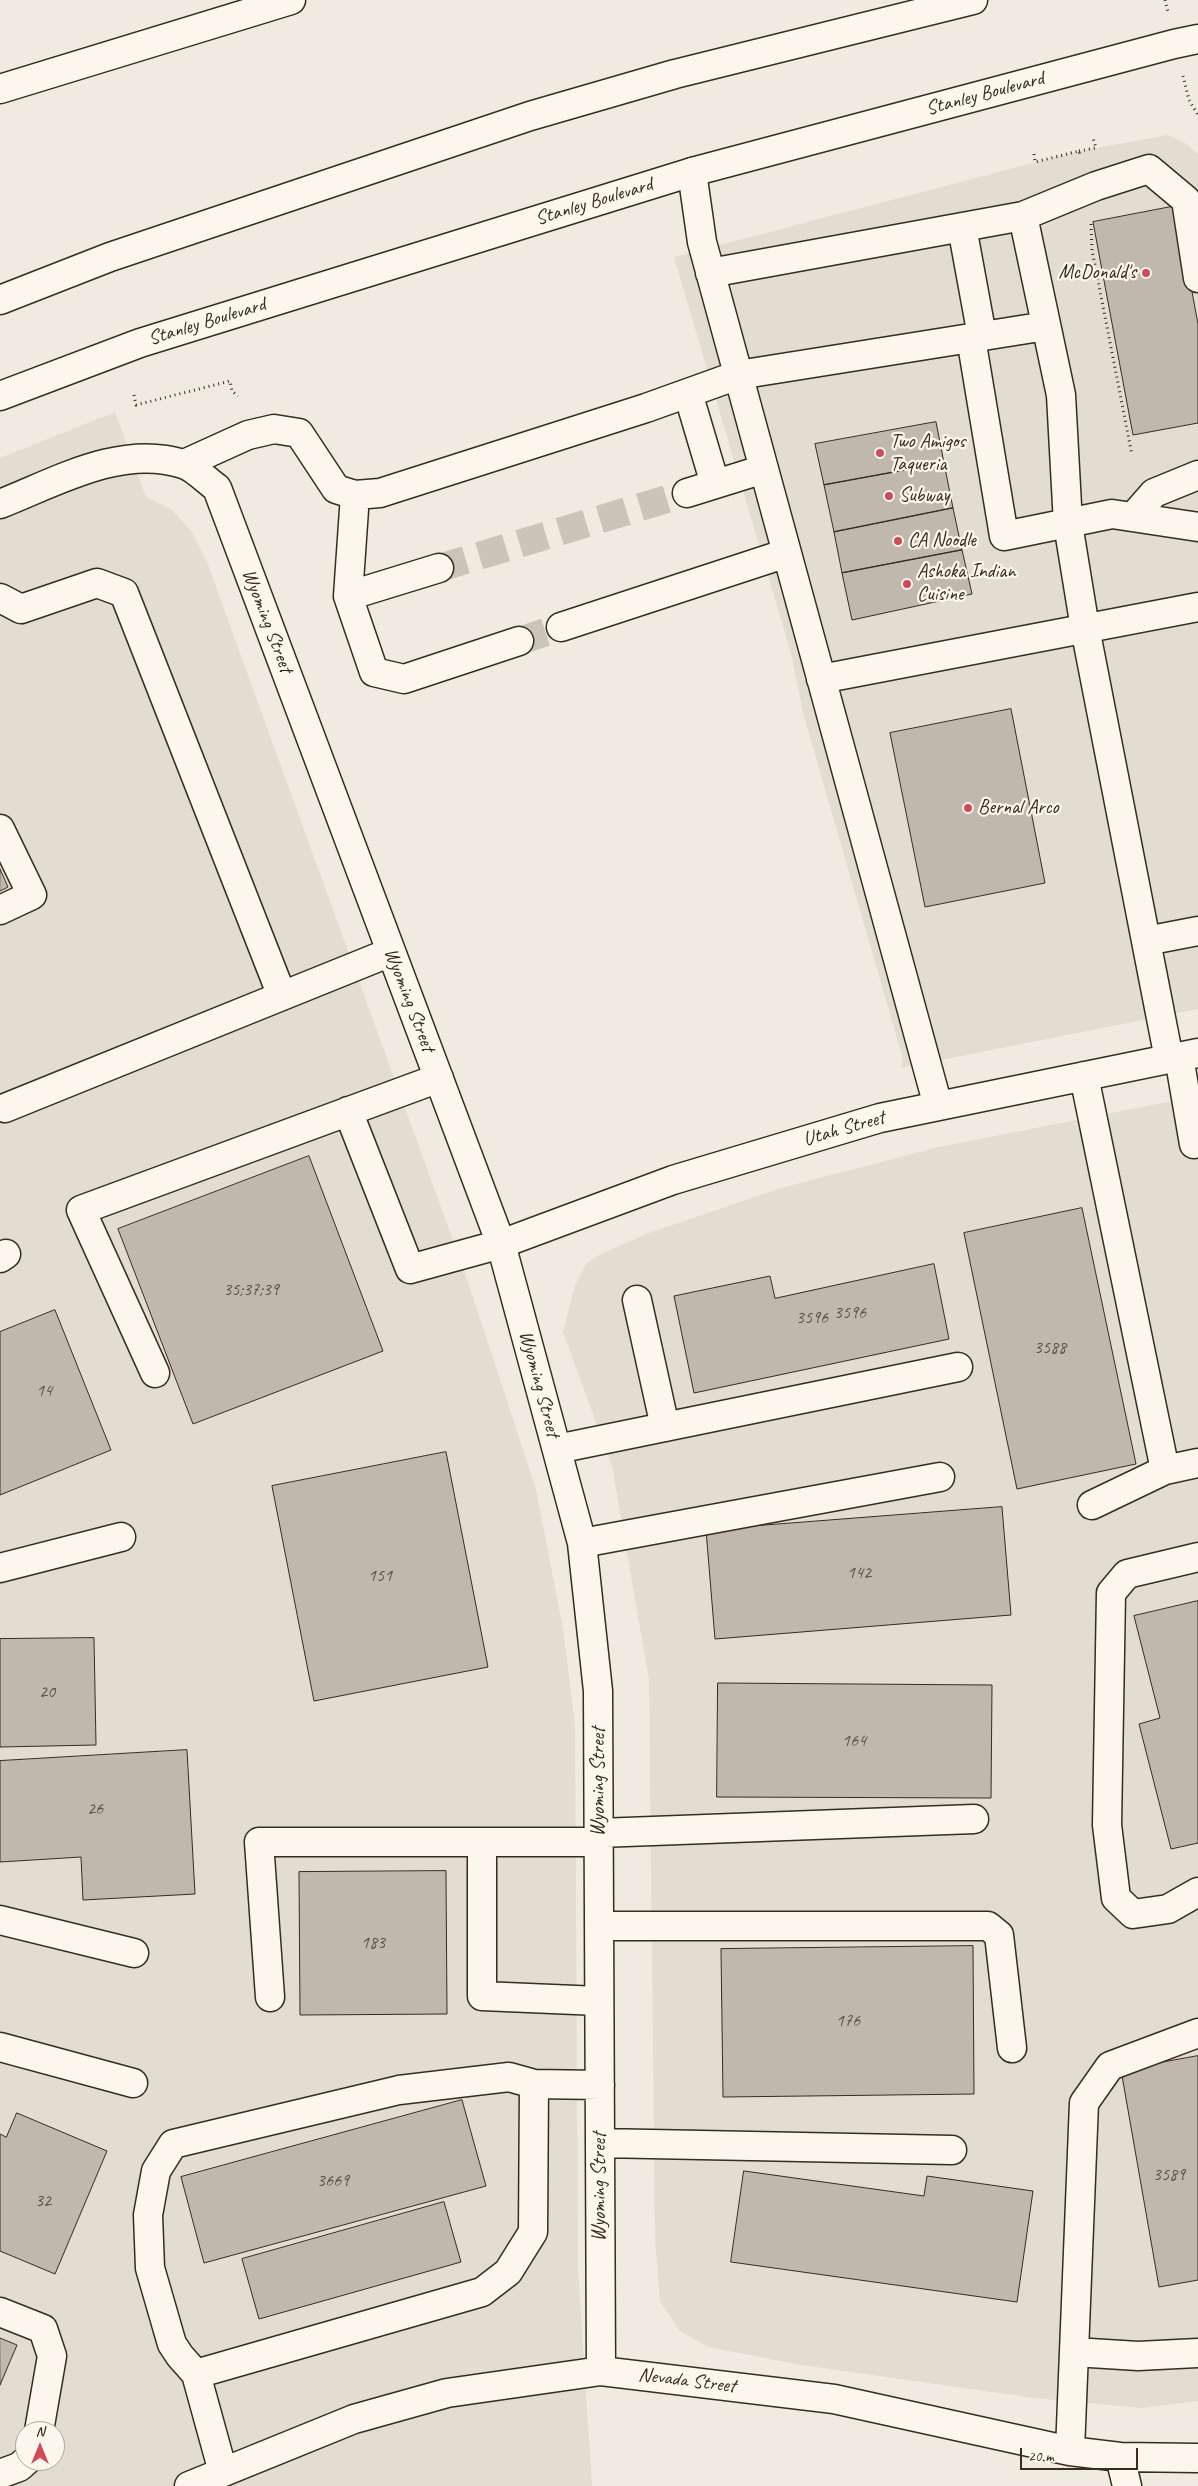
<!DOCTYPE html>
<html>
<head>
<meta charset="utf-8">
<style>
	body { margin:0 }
	#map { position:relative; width:1198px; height:2486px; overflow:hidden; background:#f0ebe0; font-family:Caveat,sans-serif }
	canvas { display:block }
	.north { position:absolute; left:15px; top:2421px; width:50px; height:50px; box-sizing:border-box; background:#fbf7ec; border:1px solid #aea59a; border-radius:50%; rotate:0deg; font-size:14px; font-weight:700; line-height:20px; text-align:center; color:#3b2a1e }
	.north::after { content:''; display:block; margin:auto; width:18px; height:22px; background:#d1495b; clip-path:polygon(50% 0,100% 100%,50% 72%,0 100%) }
	.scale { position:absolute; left:1020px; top:2448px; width:118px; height:22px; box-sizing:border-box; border:2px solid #3b2a1e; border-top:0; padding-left:6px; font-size:15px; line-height:18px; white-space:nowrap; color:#3b2a1e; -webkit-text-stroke:4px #fbf7ec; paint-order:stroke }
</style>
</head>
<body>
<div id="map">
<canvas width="1198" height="2486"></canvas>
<div class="north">N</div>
<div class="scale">20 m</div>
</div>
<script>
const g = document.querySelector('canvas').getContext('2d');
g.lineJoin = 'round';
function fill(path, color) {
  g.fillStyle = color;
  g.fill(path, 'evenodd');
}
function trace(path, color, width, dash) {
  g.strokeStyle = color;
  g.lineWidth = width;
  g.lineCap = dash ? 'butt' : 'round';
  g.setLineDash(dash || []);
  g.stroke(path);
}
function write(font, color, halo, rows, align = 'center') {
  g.font = font + ' Caveat,sans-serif';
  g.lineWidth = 4.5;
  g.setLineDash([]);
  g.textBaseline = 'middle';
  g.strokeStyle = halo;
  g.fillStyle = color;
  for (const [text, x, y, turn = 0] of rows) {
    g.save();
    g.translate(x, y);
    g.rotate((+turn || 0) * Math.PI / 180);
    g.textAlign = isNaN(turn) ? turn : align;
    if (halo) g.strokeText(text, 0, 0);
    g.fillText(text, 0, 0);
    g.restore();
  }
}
const built = new Path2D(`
	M1168,135L1185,143L1198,154V1009L901,1068L903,1059L803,713L792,657L674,257L1075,152Z
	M115,412L146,497L171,509L192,532L207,562L467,1279L536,1489L563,1629L575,1725L578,2268L592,2486H0V458ZM25,2431H55V2461H25Z
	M1198,1096V2401L1141,2408L1034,2398L801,2365L708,2347L680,2331L660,2301L655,2239L649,1680L612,1466L563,1332L575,1285L586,1264L599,1255L646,1234L781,1188L939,1147Z`);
const building = new Path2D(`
	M1176,206L1198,324V423L1133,435L1093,222Z
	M936,422L944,463L824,485L815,444Z
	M944,463L953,508L834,532L824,485Z
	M953,508L962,550L842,573L834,532Z
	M962,550L972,594L852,620L842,573Z
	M1011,709L1045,883L925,907L890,733Z
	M0,869L8,887L0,891Z
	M309,1156L383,1351L193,1424L118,1229Z
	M1082,1208L1136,1464L1017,1489L964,1233Z
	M934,1264L949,1339L694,1393L674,1296L770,1276L775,1298Z
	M55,1310L111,1450L0,1495V1332Z
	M446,1452L488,1667L314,1701L272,1486Z
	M1002,1507L1011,1615L715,1639L706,1530Z
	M1198,1601V1843L1171,1849L1139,1724L1160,1718L1134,1616Z
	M94,1638L96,1745L0,1747V1639Z
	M718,1683L992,1685L991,1798L717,1797Z
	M187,1750L195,1894L83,1900L81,1857L0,1862V1761Z
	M446,1871L447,2014L300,2015L299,1872Z
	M973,1946L974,2094L723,2097L721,1949Z
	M1198,2056V2280L1159,2287L1121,2070Z
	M462,2100L486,2186L204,2263L181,2177Z
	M17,2113L107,2151L55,2274L0,2251V2134L6,2137Z
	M744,2171L924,2196L927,2176L1033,2191L1017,2302L731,2262Z
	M444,2202L461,2262L259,2319L242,2259Z
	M0,2338L17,2345L0,2385Z`);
const minorTunnel = new Path2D(`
	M439,568L687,493
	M519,641L561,627`);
const path = new Path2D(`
	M1165,0L1168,12
	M1183,76L1189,100L1198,115
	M1079,151L1096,148L1093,138
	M1034,154L1035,162L1079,151L1080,156
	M1091,224L1092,250L1132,455
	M134,395L136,405L230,381L232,391L238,396`);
const minor = new Path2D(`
	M0,89L291,0
	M692,172L702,242L938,1106
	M1023,216L1061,395L1068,524L1085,628L1169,1059
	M962,227L982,336
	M710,273L1023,216L1096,186L1149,169L1186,200L1198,278
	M971,338L1004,536L1112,514L1198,527
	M688,393L715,484
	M184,464L248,435L274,429L299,433L336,489L355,495L380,493L646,408L738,375L1046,326
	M687,493L764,469
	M355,495L348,596L374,672L404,679L519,641
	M0,504C56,482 121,444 183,464C194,467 207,481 217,488L501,1244L582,1543L598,1691L601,2371
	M1133,517L1154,493L1198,475
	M348,596L439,568
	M0,598L21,609L97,583L124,593L282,996L391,952
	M561,627L787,553
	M821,679L1198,607
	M0,829L32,895L0,910
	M1146,941L1198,931
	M1179,1057L1194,1144L1198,1143
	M1084,1076L1165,1470
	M5,1108L282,996
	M348,1111L410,1269L501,1244L673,1180L880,1118L1198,1053
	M0,1258L6,1254
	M637,1300L665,1427
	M155,1373L81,1210L439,1078
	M557,1449L958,1367
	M1092,1505L1165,1470L1198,1463
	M582,1543L940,1477
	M1198,1557L1127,1574L1111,1593L1107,1825L1116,1898L1133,1914L1168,1909L1198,1892
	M0,1568L121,1537
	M599,1833L974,1819
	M482,1842V1996L599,2001
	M0,1920L134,1953
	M599,1926H988L999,1935L1012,2048
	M270,1997L259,1842H599
	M0,2047L133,2083
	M600,2143L952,2150
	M0,2312L43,2329L52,2356L39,2431
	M1074,2352L1138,2356L1198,2353
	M196,2374L482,2292L508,2272L533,2232L534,2084
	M1070,2451L1084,2103L1110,2066L1198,2033
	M1120,2457L1127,2486
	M223,2472L196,2374L180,2356L172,2344L150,2268L148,2215L156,2171L173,2144L399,2090L509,2077L534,2084L600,2085
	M0,2474L19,2467L26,2461
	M189,2486L354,2419L447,2393L601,2371L834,2399L1070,2451L1120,2457L1198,2458`);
const major = new Path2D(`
	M0,300L110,257L530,116L675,74L973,0
	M0,396L140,343L692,172L1174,44L1198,39`);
const markers = [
	[1146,273,5,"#d1495b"],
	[880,453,5,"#d1495b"],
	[889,496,5,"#d1495b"],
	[898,541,5,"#d1495b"],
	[907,584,5,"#d1495b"],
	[968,808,5,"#d1495b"]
];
const numberNames = [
	["35;37;39",251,1290],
	["3596",850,1313],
	["3596",812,1318],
	["3588",1050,1348],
	["14",44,1391],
	["142",859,1573],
	["151",380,1576],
	["20",47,1692],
	["164",854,1741],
	["26",95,1809],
	["183",373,1943],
	["176",848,2021],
	["3589",1169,2175],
	["3669",333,2181],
	["32",43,2201]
];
const streetNames = [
	["Stanley Boulevard",985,94,-15],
	["Stanley Boulevard",594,202,-17],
	["Stanley Boulevard",207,322,-17],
	["Wyoming Street",267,621,69],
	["Wyoming Street",409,1000,69],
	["Utah Street",844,1129,-16],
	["Wyoming Street",539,1384,75],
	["Wyoming Street",599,1782,-90],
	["Wyoming Street",600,2187,-90],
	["Nevada Street",687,2381,7]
];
const poiNames = [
	["McDonald's",1136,273,"right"],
	["Two Amigos",890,442],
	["Taqueria",890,465],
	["Subway",899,496],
	["CA Noodle",908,541],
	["Ashoka Indian",917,572],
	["Cuisine",917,595],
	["Bernal Arco",978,808]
];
fill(built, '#e2dcd1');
fill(building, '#c0b8ad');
trace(building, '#3b2a1e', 1);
trace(minorTunnel, '#ccc4b9', 28, [28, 14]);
trace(minor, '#3b2a1e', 31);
trace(major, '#3b2a1e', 31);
trace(path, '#3b2a1e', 3, [1, 4]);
trace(minor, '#fbf7ec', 28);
trace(major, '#fbf7ec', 28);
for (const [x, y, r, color] of markers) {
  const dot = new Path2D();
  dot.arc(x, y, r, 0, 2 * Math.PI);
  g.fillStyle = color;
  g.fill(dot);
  trace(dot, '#fbf7ec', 2);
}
write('18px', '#5c4e42', null, numberNames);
write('20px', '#3b2a1e', '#fbf7ec', streetNames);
write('20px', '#3b2a1e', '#fbf7ec', poiNames, 'left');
</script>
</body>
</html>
